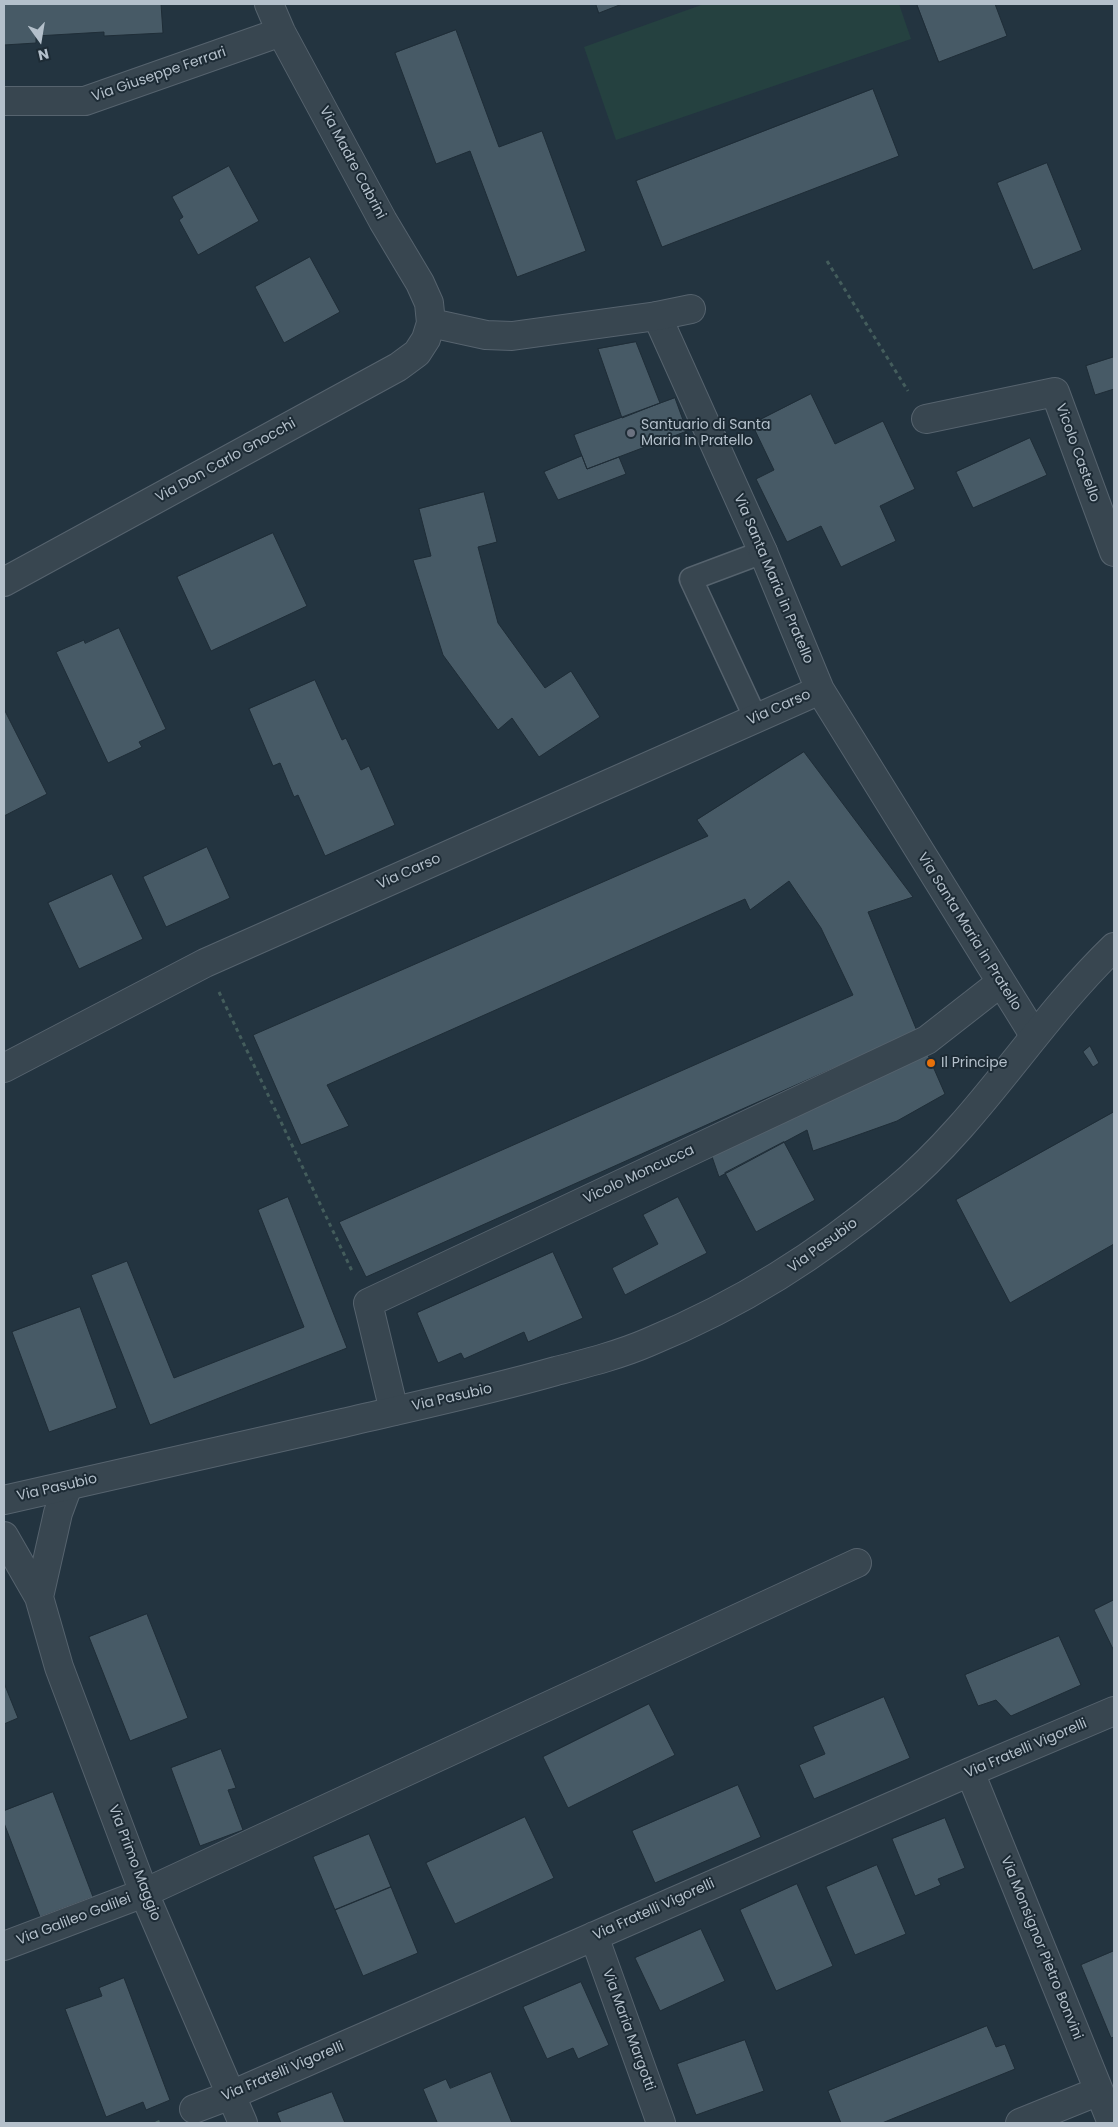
<!DOCTYPE html>
<html>
<head>
<meta charset="utf-8">
<style>
	body { margin:0 }
	#map { position:relative; width:1118px; height:2127px; overflow:hidden; background:#233440; font-family:Poppins,sans-serif }
	canvas { display:block }
	.frame { position:absolute; inset:0; border:5px solid #b4c0cb; pointer-events:none }
	.north { position:absolute; left:15px; top:15px; width:50px; height:50px; -webkit-text-stroke:4px #1d2b35; paint-order:stroke; rotate:167deg; font-size:14px; font-weight:700; line-height:20px; text-align:center; color:#b4c0cb }
	.north::after { content:''; display:block; margin:auto; width:18px; height:22px; background:#b4c0cb; clip-path:polygon(50% 0,100% 100%,50% 72%,0 100%) }
</style>
</head>
<body>
<div id="map">
<canvas width="1118" height="2127"></canvas>
<div class="frame"></div>
<div class="north">N</div>
</div>
<script>
const g = document.querySelector('canvas').getContext('2d');
g.lineJoin = 'round';
function fill(path, color) {
  g.fillStyle = color;
  g.fill(path, 'evenodd');
}
function trace(path, color, width, dash) {
  g.strokeStyle = color;
  g.lineWidth = width;
  g.lineCap = dash ? 'butt' : 'round';
  g.setLineDash(dash || []);
  g.stroke(path);
}
function write(font, color, halo, rows, align = 'center') {
  g.font = font + ' Poppins,sans-serif';
  g.lineWidth = 4;
  g.setLineDash([]);
  g.textBaseline = 'middle';
  g.strokeStyle = halo;
  g.fillStyle = color;
  for (const [text, x, y, turn = 0] of rows) {
    g.save();
    g.translate(x, y);
    g.rotate((+turn || 0) * Math.PI / 180);
    g.textAlign = isNaN(turn) ? turn : align;
    if (halo) g.strokeText(text, 0, 0);
    g.fillText(text, 0, 0);
    g.restore();
  }
}
const green = new Path2D(`
	M704,4H899L911,39L616,140L584,47Z`);
const building = new Path2D(`
	M4,4H161L163,33L104,36V32L36,36V43L4,45Z
	M596,4H622L599,13Z
	M917,4H995L1007,36L939,62Z
	M456,30L499,147L542,131L586,251L517,277L470,151L436,164L395,53Z
	M873,89L899,156L662,247L636,181Z
	M1047,163L1082,250L1033,270L997,183Z
	M229,166L259,221L198,255L179,220L183,217L172,197Z
	M310,257L340,312L284,343L255,287Z
	M636,342L660,403L622,418L598,349Z
	M1114,357V389L1095,395L1086,366Z
	M811,394L835,444L883,421L915,489L880,506L896,541L841,567L821,526L787,542L756,479L774,470L752,424Z
	M675,398L687,431L587,469L574,435Z
	M1030,438L1047,475L973,508L956,472Z
	M582,456L587,469L619,457L626,474L558,500L544,472Z
	M484,492L497,542L478,547L498,623L545,688L571,671L600,717L539,757L512,718L498,730L443,655L413,560L431,556L419,509Z
	M273,533L307,606L211,651L177,577Z
	M119,628L166,729L139,742L142,747L108,763L56,652L84,640L85,643Z
	M315,680L342,740L346,738L361,770L369,766L395,825L325,856L298,795L294,797L280,763L273,766L249,709Z
	M4,709L47,794L4,816Z
	M804,752L913,897L868,912L917,1031L366,1277L339,1222L853,995L821,928L789,881L750,910L745,899L327,1085L349,1126L301,1145L253,1035L708,836L697,820Z
	M207,847L230,898L166,927L143,877Z
	M112,874L143,939L79,969L48,903Z
	M1090,1046L1099,1063L1093,1067L1083,1052Z
	M928,1055L945,1094L897,1121L813,1151L807,1130L719,1177L708,1145Z
	M1114,1112V1244L1010,1303L956,1200Z
	M784,1142L815,1200L756,1232L725,1173Z
	M288,1197L347,1348L150,1425L91,1275L127,1261L174,1378L304,1327L258,1210Z
	M678,1197L707,1253L625,1295L612,1268L658,1244L643,1215Z
	M553,1252L583,1318L528,1342L524,1332L464,1359L461,1353L438,1363L417,1313Z
	M80,1307L117,1408L49,1432L12,1332Z
	M1114,1600V1651L1094,1610Z
	M147,1614L188,1718L130,1741L89,1637Z
	M1059,1636L1081,1685L1011,1716L996,1700L978,1706L965,1675Z
	M4,1683L18,1718L4,1724Z
	M884,1697L910,1758L814,1799L799,1765L825,1754L813,1727Z
	M649,1704L675,1755L568,1808L543,1757Z
	M221,1749L236,1788L228,1790L243,1830L200,1846L171,1768Z
	M738,1785L761,1837L655,1883L632,1831Z
	M53,1792L93,1897L40,1917L4,1823V1811Z
	M525,1817L554,1878L455,1924L426,1863Z
	M945,1818L965,1868L938,1879L941,1885L915,1896L892,1839Z
	M369,1834L391,1887L335,1910L313,1857Z
	M877,1865L906,1934L855,1955L826,1887Z
	M797,1884L833,1966L776,1991L740,1910Z
	M391,1887L418,1953L363,1976L335,1910Z
	M701,1929L725,1981L660,2011L635,1958Z
	M1114,1951V2037L1111,2038L1081,1965Z
	M124,1978L170,2100L146,2110L143,2102L106,2117L65,2009L102,1996L99,1988Z
	M581,1982L609,2045L578,2059L573,2048L547,2059L523,2007Z
	M987,2026L996,2047L1005,2044L1015,2069L882,2123H841L828,2091Z
	M745,2040L764,2091L696,2115L677,2064Z
	M491,2072L512,2123H435L437,2122L423,2089L446,2079L450,2088Z
	M332,2092L345,2123H281L277,2113Z`);
const path = new Path2D(`
	M827,261L908,391
	M219,992L353,1273
	M156,2123L163,2120`);
const service = new Path2D(`
	M756,719L691,579L763,552`);
const pedestrian = new Path2D(`
	M657,316L763,552`);
const minor = new Path2D(`
	M4,101H85L281,32
	M431,323L486,335L512,336L657,316L691,309
	M926,419L1055,392L1114,552
	M763,552L820,690L1034,1035
	M4,582L398,367L417,353L426,339L431,323L429,303L420,283L383,221L281,32L269,4
	M4,1068L205,963L820,690
	M394,1411L368,1303L927,1040L1000,983
	M4,1536L39,1597L59,1667L144,1893L243,2123
	M39,1597L58,1513L68,1486
	M970,1772L1112,2123
	M594,1936L661,2123
	M4,1946L144,1893L857,1563
	M194,2109L231,2095L970,1772L1114,1711
	M1020,2123L1099,2091`);
const tertiary = new Path2D(`
	M4,1500C117,1475 230,1449 343,1423C415,1406 486,1391 556,1371C587,1363 619,1355 649,1342C741,1304 818,1255 895,1191C980,1121 1035,1023 1114,947`);
const markers = [
	[631,433,5,"#6b7280"],
	[931,1063,5,"#e8710a"]
];
const streetNames = [
	["Via Giuseppe Ferrari",159,75,-19],
	["Via Madre Cabrini",352,163,62],
	["Vicolo Castello",1077,453,70],
	["Via Don Carlo Gnocchi",226,461,-29],
	["Via Santa Maria in Pratello",773,579,67],
	["Via Carso",779,708,-24],
	["Via Carso",409,872,-24],
	["Via Santa Maria in Pratello",969,932,58],
	["Vicolo Moncucca",639,1175,-25],
	["Via Pasubio",823,1246,-36],
	["Via Pasubio",452,1398,-13],
	["Via Pasubio",57,1488,-13],
	["Via Fratelli Vigorelli",1026,1749,-23],
	["Via Primo Maggio",134,1863,69],
	["Via Fratelli Vigorelli",654,1910,-24],
	["Via Galileo Galilei",74,1920,-21],
	["Via Monsignor Pietro Bonvini",1041,1948,68],
	["Via Maria Margotti",628,2030,70],
	["Via Fratelli Vigorelli",283,2072,-23]
];
const poiNames = [
	["Santuario di Santa",641,425],
	["Maria in Pratello",641,441],
	["Il Principe",941,1063]
];
fill(green, '#254140');
fill(building, '#475a66');
trace(building, '#1f2d37', 1);
trace(service, '#56636e', 25);
trace(pedestrian, '#56636e', 30);
trace(minor, '#56636e', 30);
trace(tertiary, '#56636e', 30);
trace(path, '#445d5c', 3, [4, 4]);
trace(service, '#384650', 22);
trace(pedestrian, '#384650', 28);
trace(minor, '#384650', 28);
trace(tertiary, '#384650', 28);
for (const [x, y, r, color] of markers) {
  const dot = new Path2D();
  dot.arc(x, y, r, 0, 2 * Math.PI);
  g.fillStyle = color;
  g.fill(dot);
  trace(dot, '#1d2b35', 2);
}
write('14px', '#b4c0cb', '#1d2b35', streetNames);
write('14px', '#b4c0cb', '#1d2b35', poiNames, 'left');
</script>
</body>
</html>
